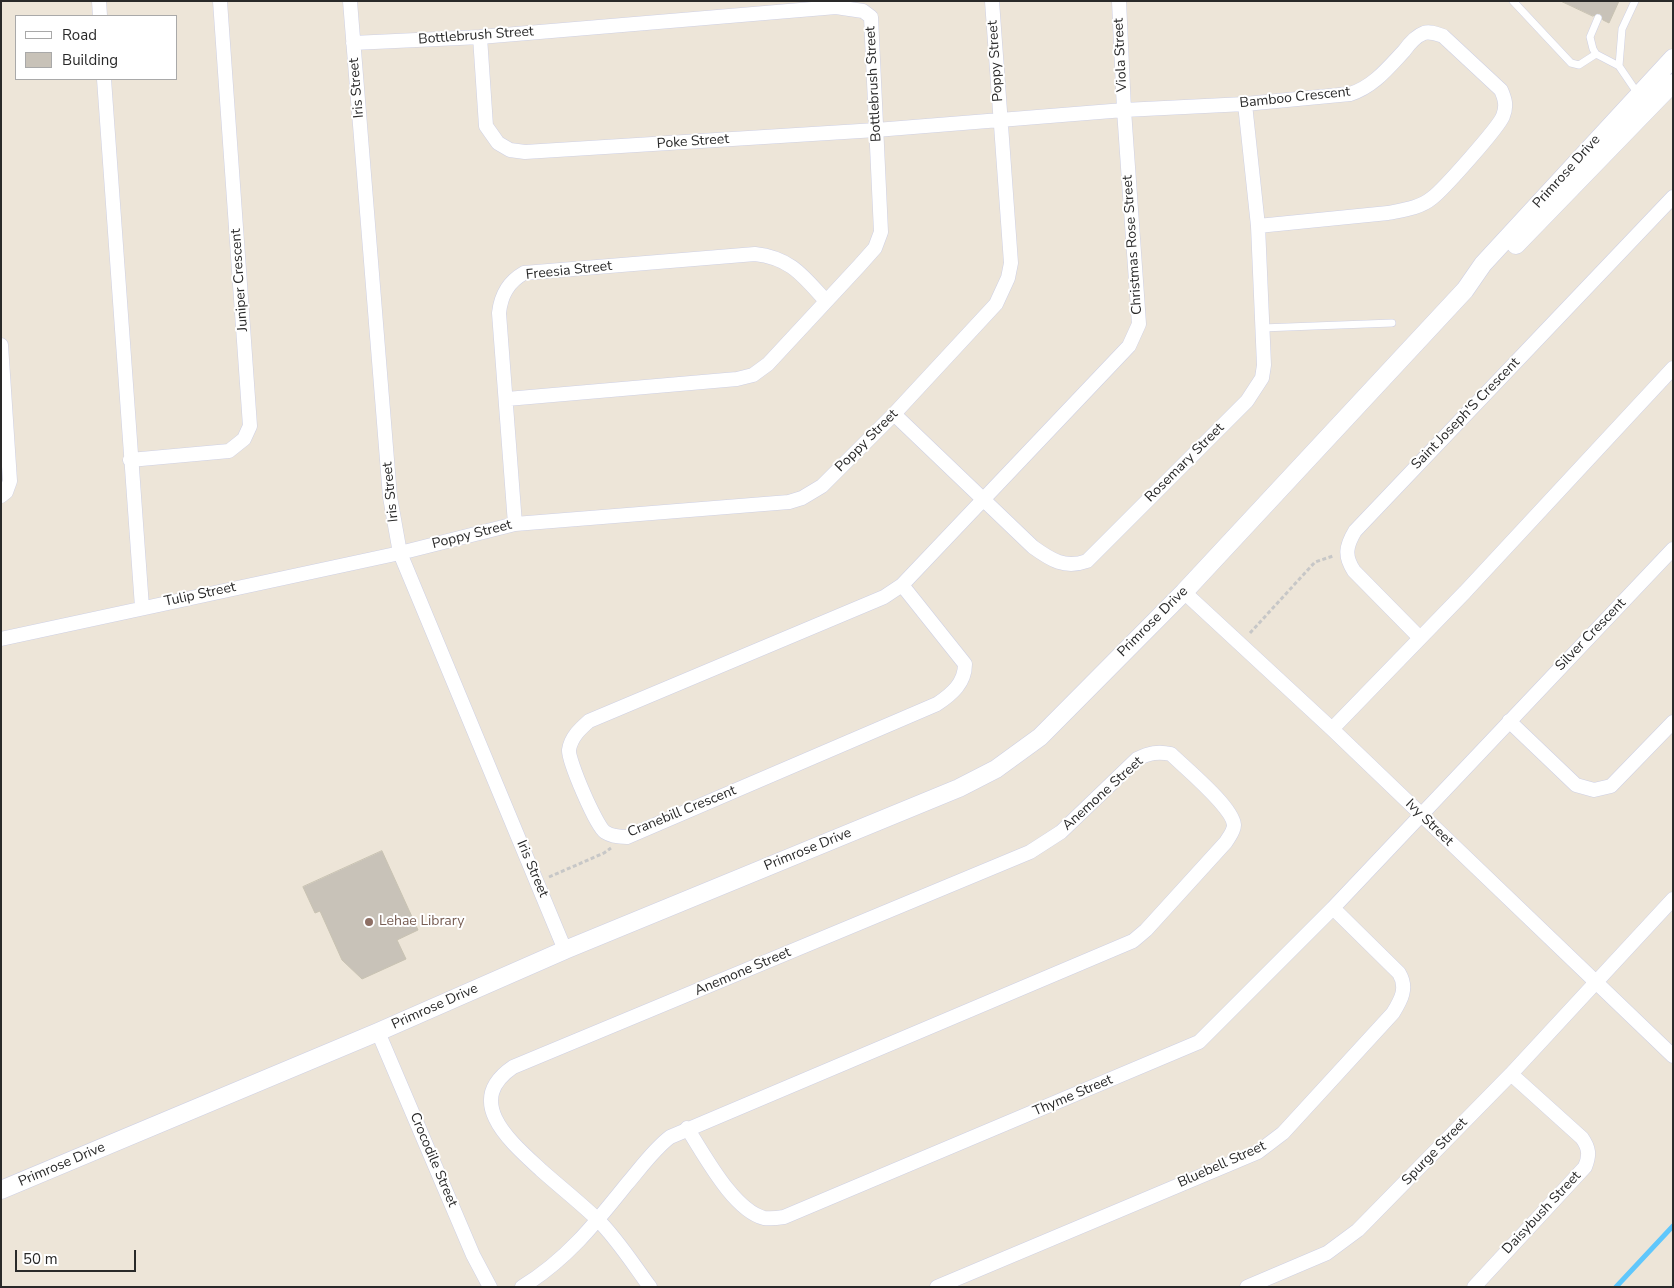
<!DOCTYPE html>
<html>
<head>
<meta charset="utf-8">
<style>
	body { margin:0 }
	#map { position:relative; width:1674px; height:1288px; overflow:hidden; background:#ede5d8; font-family:"Nunito Sans",sans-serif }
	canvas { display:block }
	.frame { position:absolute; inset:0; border:2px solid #292929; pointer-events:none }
	.legend { position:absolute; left:15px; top:15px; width:162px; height:65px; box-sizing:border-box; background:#fff; border:1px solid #a9a9a9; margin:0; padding:6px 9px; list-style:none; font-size:15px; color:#292929 }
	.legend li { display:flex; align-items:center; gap:10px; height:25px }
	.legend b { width:25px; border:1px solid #a9a9a9 }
	.scale { position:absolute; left:15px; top:1250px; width:121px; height:22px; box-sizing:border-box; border:2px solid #292929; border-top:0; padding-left:6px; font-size:15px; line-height:18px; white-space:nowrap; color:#292929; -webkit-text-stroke:4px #fff; paint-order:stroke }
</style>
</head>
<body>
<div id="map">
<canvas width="1674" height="1288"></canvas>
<div class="frame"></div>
<ul class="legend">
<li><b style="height:6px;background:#fff"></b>Road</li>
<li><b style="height:14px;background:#c8c2b8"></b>Building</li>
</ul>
<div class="scale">50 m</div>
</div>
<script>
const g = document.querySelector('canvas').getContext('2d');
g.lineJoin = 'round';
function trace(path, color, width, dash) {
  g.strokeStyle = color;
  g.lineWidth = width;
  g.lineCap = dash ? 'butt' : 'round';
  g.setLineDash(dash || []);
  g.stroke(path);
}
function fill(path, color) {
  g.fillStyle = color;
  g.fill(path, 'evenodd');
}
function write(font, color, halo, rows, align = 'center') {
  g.font = font + ' "Nunito Sans",sans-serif';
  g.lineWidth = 4;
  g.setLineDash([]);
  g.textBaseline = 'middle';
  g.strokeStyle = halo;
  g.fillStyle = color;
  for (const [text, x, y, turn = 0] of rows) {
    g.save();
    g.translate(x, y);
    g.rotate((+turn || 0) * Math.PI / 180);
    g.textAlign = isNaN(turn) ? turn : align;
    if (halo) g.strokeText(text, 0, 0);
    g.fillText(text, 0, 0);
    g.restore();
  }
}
const stream = new Path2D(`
	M1616,1287L1673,1226`);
const building = new Path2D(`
	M1561,1H1619L1609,23L1603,20L1600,13L1593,16Z
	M382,851L418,930L397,940L406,959L362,979L342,960L320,911L315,913L303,887Z`);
const path = new Path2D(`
	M1250,633L1315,562L1333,556
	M549,877L604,853L611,848`);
const service = new Path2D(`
	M1513,1L1571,63L1579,65L1596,54
	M1598,18L1590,37L1593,49L1596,54L1619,66L1638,94
	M1619,66L1622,29L1635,1
	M1262,328L1392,323`);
const minor = new Path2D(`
	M99,1L100,16
	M350,1L390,497L400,553L565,950
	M480,37L486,126L498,143L510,150L525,152L876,130L1124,110L1245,104L1350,94C1373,87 1388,68 1404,51C1409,44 1416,36 1424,33C1430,31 1437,34 1443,36L1501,90C1505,99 1507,106 1503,116C1499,127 1443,190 1432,198C1420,208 1403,210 1388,213L1258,226
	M353,43L480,37L836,7L863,11L871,17L881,232L875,248L859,266L768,364L753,375L737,379L507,399
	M104,79L142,607
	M1,345L10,481L6,492L1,496
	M894,414L1033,547C1051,560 1065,569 1087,561L1247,401L1262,378L1264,365L1258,226L1245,104
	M130,460L229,451L244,439L250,426L220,1
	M515,524L499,313C501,295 508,282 524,273L755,254C791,258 803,276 826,301
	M902,585L965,664C965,683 952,694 937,704L627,837C619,837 611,836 605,832C596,826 568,760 569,750C571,737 580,729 589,721L884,597L902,585L1129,346L1139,324L1124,110L1119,1
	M1184,592L1332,729L1673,1056
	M1420,638L1354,571C1344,556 1346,546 1355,531L1673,197
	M1,639L400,553L515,524L789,502L802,498L822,486L894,414L996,304L1008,278L1011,263L992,1
	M1509,721L1576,785L1594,790L1611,786L1673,722
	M1332,729L1465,592L1673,368
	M378,1032L473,1255L490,1287
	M687,1128C704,1154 733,1210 764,1218C771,1219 778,1218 784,1217L1199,1042L1333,908L1673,549
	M522,1287C566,1260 594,1225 626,1185C640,1169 653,1150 670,1137L1133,941L1146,930L1226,842C1229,837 1234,831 1234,825C1233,807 1184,767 1171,754C1158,751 1149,753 1137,759L1061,832L1030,852L513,1067C462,1102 512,1143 541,1170C559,1186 578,1201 596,1218C616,1237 633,1264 650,1287
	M937,1287L1258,1152L1283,1133L1393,1013C1401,1000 1408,988 1399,973L1333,908
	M1247,1287L1327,1253L1358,1230L1511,1074L1673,899
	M1474,1287L1585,1167C1590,1155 1589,1148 1582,1138L1511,1074`);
const tertiary = new Path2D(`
	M1516,245L1673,83
	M1,1190L378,1032L565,950L959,788L996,769L1040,737L1184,592L1465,290L1483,264L1673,58`);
const markers = [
	[369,922,5,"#8d6e63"]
];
const streetNames = [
	["Bottlebrush Street",476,36,-4],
	["Viola Street",1121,55,-93],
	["Poppy Street",996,61,-94],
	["Bottlebrush Street",874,84,-93],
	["Iris Street",357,88,-95],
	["Bamboo Crescent",1295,98,-6],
	["Poke Street",693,142,-4],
	["Primrose Drive",1567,172,-48],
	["Christmas Rose Street",1133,245,-94],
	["Freesia Street",569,271,-6],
	["Juniper Crescent",240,280,-94],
	["Saint Joseph'S Crescent",1466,414,-46],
	["Poppy Street",867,441,-45],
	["Rosemary Street",1185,463,-45],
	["Iris Street",391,492,-96],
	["Poppy Street",472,535,-14],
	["Tulip Street",200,595,-12],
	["Primrose Drive",1153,622,-45],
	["Silver Crescent",1591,635,-46],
	["Anemone Street",1103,794,-42],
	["Cranebill Crescent",682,812,-22],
	["Ivy Street",1429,823,44],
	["Primrose Drive",808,850,-22],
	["Iris Street",532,869,67],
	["Anemone Street",743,972,-23],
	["Primrose Drive",435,1007,-24],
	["Thyme Street",1073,1096,-23],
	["Spurge Street",1435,1152,-46],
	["Crocodile Street",433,1160,67],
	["Primrose Drive",62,1165,-23],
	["Bluebell Street",1222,1165,-24],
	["Daisybush Street",1542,1213,-47]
];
const educationNames = [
	["Lehae Library",379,922]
];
trace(stream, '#5fc7fc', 5);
fill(building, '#c8c2b8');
trace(building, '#c8c2b2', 1);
trace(service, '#ced0e4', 8);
trace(minor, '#ced0e4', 15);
trace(tertiary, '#ced0e4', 19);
trace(path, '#c7c7c7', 3, [4, 2.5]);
trace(service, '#fff', 7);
trace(minor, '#fff', 14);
trace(tertiary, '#fff', 18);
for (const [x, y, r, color] of markers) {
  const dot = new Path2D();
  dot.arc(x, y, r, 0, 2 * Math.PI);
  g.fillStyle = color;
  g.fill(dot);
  trace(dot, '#fff', 2);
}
write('14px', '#292929', '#fff', streetNames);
write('14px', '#785e54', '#fff', educationNames, 'left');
</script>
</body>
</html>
